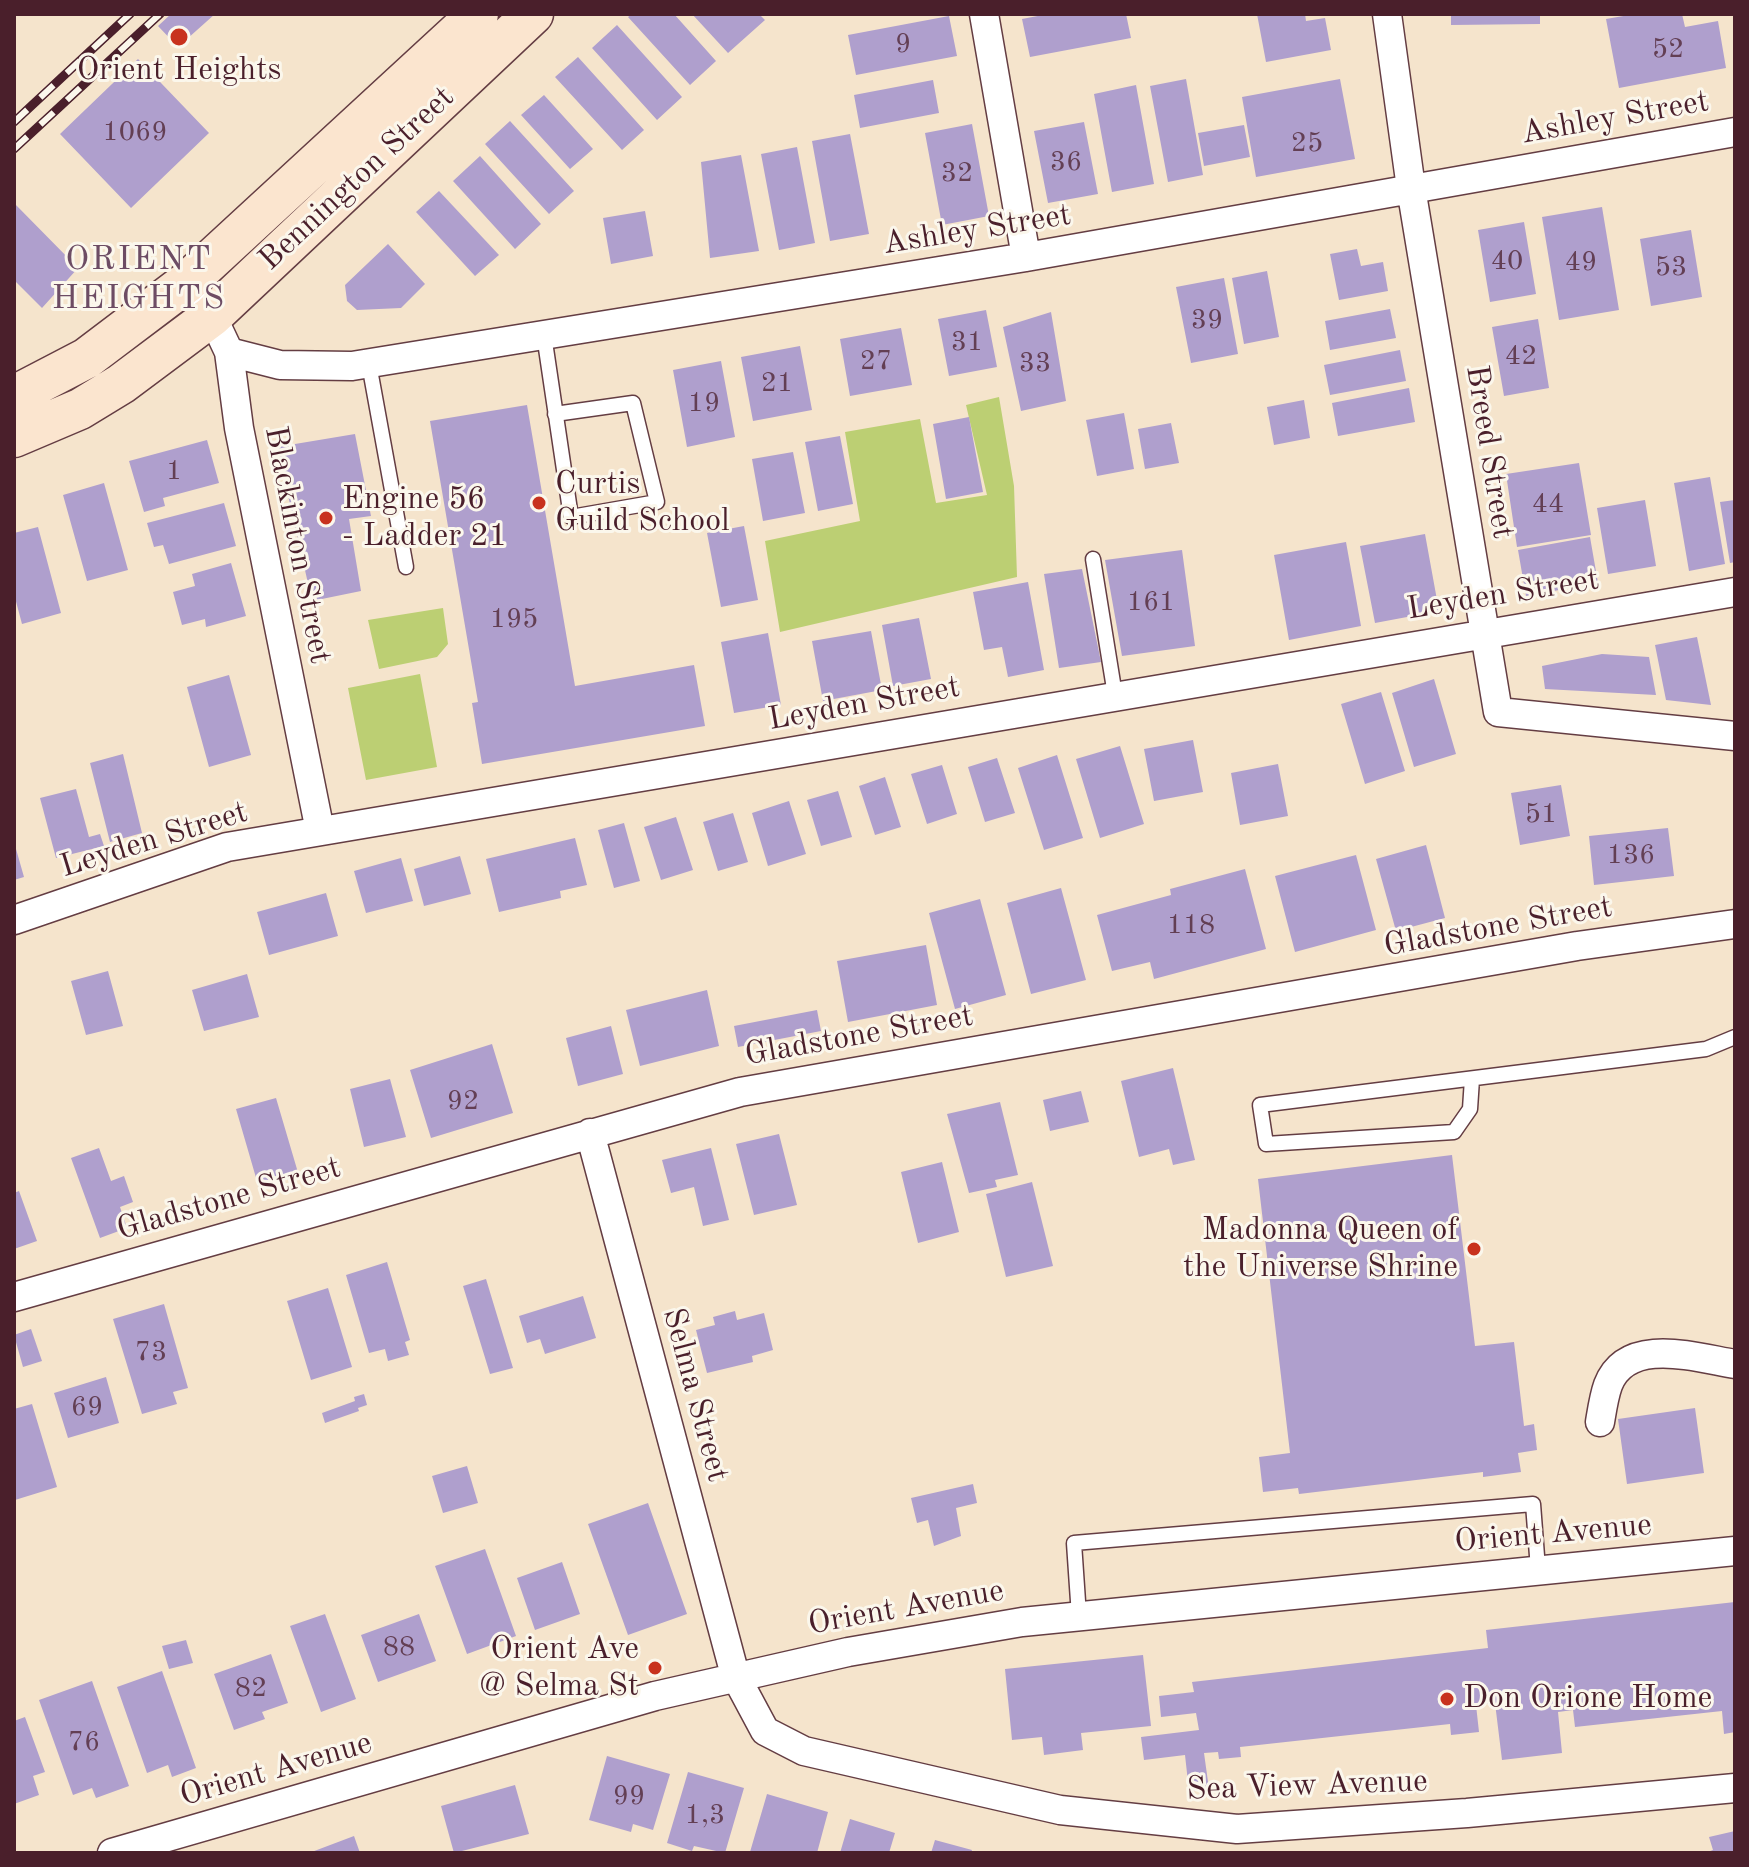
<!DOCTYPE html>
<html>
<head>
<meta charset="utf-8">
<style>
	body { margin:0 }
	#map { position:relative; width:1749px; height:1867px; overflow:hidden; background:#f5e4cc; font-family:"Old Standard TT",serif }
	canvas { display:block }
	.frame { position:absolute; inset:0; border:16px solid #4a1f2b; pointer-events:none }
</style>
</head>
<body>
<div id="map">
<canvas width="1749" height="1867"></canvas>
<div class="frame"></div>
</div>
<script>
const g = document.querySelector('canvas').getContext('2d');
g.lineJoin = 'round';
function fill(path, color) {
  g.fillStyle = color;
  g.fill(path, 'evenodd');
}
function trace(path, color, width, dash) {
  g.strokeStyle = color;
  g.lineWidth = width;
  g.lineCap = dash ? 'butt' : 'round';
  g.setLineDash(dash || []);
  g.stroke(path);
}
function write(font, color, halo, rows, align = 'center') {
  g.font = font + ' "Old Standard TT",serif';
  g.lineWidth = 6;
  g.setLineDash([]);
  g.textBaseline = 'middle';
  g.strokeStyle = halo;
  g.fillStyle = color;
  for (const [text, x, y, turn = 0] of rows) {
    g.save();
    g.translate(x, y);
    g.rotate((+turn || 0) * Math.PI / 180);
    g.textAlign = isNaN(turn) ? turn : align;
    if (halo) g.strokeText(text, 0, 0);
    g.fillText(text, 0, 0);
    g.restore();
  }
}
const green = new Path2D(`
	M999,397L1014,486L1017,577L780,632L765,541L860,521L845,432L920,419L936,503L987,495L966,405Z
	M443,608L448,644L437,657L379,669L368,620Z
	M420,674L437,767L366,780L348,688Z`);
const building = new Path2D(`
	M171,14H215L178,47L158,26Z
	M632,14H674L716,61L690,85L628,17Z
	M692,14H759L765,20L728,53Z
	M1048,14H1126L1131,38L1030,57L1022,19Z
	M1257,14H1305L1306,21L1325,18L1331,50L1266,62Z
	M1451,14H1540V24L1451,25Z
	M1635,14H1682L1685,27L1718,21L1726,68L1619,88L1606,19Z
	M949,16L957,56L856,75L848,35Z
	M617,25L682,97L657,120L592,48Z
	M578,57L644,130L622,150L555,77Z
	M138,59L209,133L131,208L60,134Z
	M1186,79L1203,175L1168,182L1150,86Z
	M1340,79L1355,159L1256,177L1242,97Z
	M933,80L939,113L860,128L854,95Z
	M1136,85L1154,184L1112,192L1094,94Z
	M544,95L593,149L570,169L521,115Z
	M510,121L574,191L549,214L485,144Z
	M1084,122L1098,194L1048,203L1034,131Z
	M972,124L989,216L942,225L925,133Z
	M1244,125L1250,157L1204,166L1198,133Z
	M850,134L869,234L830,241L812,141Z
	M797,147L815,243L779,250L761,154Z
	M741,155L759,251L710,258L701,162Z
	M480,156L541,224L515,249L453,181Z
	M439,191L499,255L475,276L416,212Z
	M14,203L78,268L42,308L14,280Z
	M1602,207L1619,310L1559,320L1542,217Z
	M645,211L653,256L611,264L603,218Z
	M1524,222L1536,294L1490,302L1478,230Z
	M1691,230L1702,297L1651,306L1640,239Z
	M388,244L425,284L401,308L357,310L347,301L345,285Z
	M1357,249L1361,266L1383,262L1388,291L1339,300L1330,254Z
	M1267,271L1279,337L1244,344L1232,278Z
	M1224,278L1238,354L1191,363L1176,287Z
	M1390,309L1396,338L1330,350L1325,321Z
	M986,310L997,367L949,376L938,319Z
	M1051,312L1066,401L1021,411L1003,327Z
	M1538,319L1549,388L1504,396L1492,327Z
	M901,328L912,385L850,396L840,339Z
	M800,346L812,410L753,421L741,357Z
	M1400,350L1406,381L1330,395L1324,365Z
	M721,361L735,437L687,447L673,370Z
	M1409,388L1415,422L1338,436L1332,403Z
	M1304,400L1310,438L1274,445L1267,407Z
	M527,405L575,686L694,665L705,726L482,764L472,703L478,702L430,421Z
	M1124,413L1134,469L1097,476L1086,420Z
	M969,417L983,492L946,499L933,424Z
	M1171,423L1179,463L1145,469L1138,429Z
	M355,434L371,516L349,519L361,591L312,601L277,447Z
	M840,436L853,504L818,511L805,442Z
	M207,440L219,483L163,498L165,506L144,512L129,461Z
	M793,452L805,513L763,521L752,459Z
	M1579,463L1591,535L1517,547L1506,474Z
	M1710,477L1725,564L1689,571L1674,483Z
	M104,483L128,570L87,581L63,495Z
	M1645,500L1656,566L1608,574L1597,508Z
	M1735,500V562L1730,563L1720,502Z
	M224,503L236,546L169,564L163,545L154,547L147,523Z
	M744,526L758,600L721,607L707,533Z
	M38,527L61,613L22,624L14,594V533Z
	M1425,534L1439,611L1375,623L1360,546Z
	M1590,537L1598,583L1526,596L1518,550Z
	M1346,542L1361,626L1289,640L1274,555Z
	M1182,550L1195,646L1122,656L1105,560Z
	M231,563L246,616L206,627L205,619L182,625L173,592L195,586L192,574Z
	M1082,569L1101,662L1059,668L1044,574Z
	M1028,582L1044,670L1008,677L1002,647L984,650L973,592Z
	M919,618L931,679L893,686L882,625Z
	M871,631L882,690L823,701L812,641Z
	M768,633L781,705L734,713L721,642Z
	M1697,637L1711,705L1666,700L1655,645Z
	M1602,654L1649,657L1656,695L1545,689L1542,666Z
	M229,675L251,755L209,767L187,687Z
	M1434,679L1456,754L1414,767L1392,693Z
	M1381,692L1405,771L1365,784L1341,704Z
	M1193,740L1203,792L1154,801L1144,749Z
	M1120,746L1144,824L1100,838L1076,759Z
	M123,754L142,833L110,842L90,763Z
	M1057,755L1083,838L1044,850L1018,768Z
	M997,758L1015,813L985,822L968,767Z
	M1278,764L1288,816L1240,825L1231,773Z
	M942,765L957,814L927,824L911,774Z
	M885,777L901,827L875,835L859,786Z
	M1561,785L1570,836L1520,845L1511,793Z
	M76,789L89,837L100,834L104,846L56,858L40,798Z
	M838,791L852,837L821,846L807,800Z
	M789,801L806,854L768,866L752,813Z
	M733,813L748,862L718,871L703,822Z
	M676,817L693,870L661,880L644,827Z
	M624,823L640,881L614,888L598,830Z
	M1668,828L1674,876L1594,885L1589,836Z
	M575,838L587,885L560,891L561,898L499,912L486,859Z
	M14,842L24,877L14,880Z
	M1426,845L1445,918L1396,931L1376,859Z
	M1356,855L1376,930L1295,952L1275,876Z
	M460,856L471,894L424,906L414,869Z
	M401,858L413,901L366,913L354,871Z
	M1245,869L1266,949L1154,979L1150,962L1112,971L1097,915L1171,895L1170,889Z
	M1061,888L1086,980L1031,994L1007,903Z
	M326,893L338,936L269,955L257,912Z
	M980,899L1006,995L955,1009L929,913Z
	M926,945L937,1005L848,1022L837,961Z
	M108,971L123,1026L86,1035L71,981Z
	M247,974L259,1017L204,1031L192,990Z
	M707,990L719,1046L640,1066L626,1010Z
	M817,1010L821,1031L738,1047L734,1026Z
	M611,1026L623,1074L578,1086L566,1038Z
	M492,1044L513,1113L431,1138L410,1070Z
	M1173,1068L1195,1160L1173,1165L1169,1149L1139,1157L1121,1081Z
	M390,1079L406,1137L364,1147L350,1089Z
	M1081,1091L1089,1122L1050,1131L1043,1100Z
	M276,1098L299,1176L259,1188L236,1109Z
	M1000,1102L1018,1175L995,1180L997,1187L969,1193L947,1114Z
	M779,1134L797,1205L754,1215L736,1144Z
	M99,1148L111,1181L124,1176L133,1202L120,1207L127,1228L100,1238L71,1158Z
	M711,1148L729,1220L703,1226L694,1187L671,1193L662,1160Z
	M1452,1155L1475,1346L1514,1342L1524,1426L1534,1424L1537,1450L1518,1453L1521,1472L1483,1477V1472L1299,1494L1298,1488L1263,1492L1259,1457L1290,1453L1258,1179Z
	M942,1162L959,1232L918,1243L901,1172Z
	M1032,1182L1053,1266L1006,1277L986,1194Z
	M19,1191L37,1241L14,1249V1193Z
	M387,1262L410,1340L405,1342L409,1355L388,1361L385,1349L369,1353L346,1275Z
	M486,1279L513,1368L490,1374L463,1286Z
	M328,1288L352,1367L311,1380L287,1301Z
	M583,1296L596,1338L545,1354L540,1339L527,1343L519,1316Z
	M164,1304L188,1388L173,1392L177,1404L142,1414L113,1319Z
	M735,1311L737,1320L764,1313L773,1350L752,1356L753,1362L707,1373L696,1330L715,1325L713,1317Z
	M31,1329L42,1361L23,1367L14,1335Z
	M106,1377L119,1423L68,1438L54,1393Z
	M364,1394L367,1405L358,1408L359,1411L325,1423L322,1413L355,1401L354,1397Z
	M32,1404L57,1487L15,1500L14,1409Z
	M1695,1408L1704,1473L1627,1484L1618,1419Z
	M467,1466L478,1503L443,1513L432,1476Z
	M973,1484L977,1503L956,1508L961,1536L934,1546L928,1520L917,1523L911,1498Z
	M648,1503L687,1614L628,1635L588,1524Z
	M485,1549L516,1636L467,1654L435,1566Z
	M562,1562L580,1614L535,1630L517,1578Z
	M1735,1602V1732L1724,1734L1722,1711L1575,1727L1573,1710L1558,1712L1562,1753L1502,1760L1495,1703L1476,1705L1479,1732L1451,1735L1450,1724L1240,1747L1241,1757L1219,1759L1218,1752L1204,1753L1209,1789L1189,1791L1185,1755L1144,1760L1141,1737L1199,1730L1196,1713L1161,1717L1159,1696L1194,1692L1192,1682L1488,1648L1486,1630Z
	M325,1614L356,1699L321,1712L290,1626Z
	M419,1614L436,1661L378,1682L361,1635Z
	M186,1640L193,1663L169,1669L162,1646Z
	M271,1654L288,1703L262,1712L265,1719L234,1730L214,1674Z
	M1143,1655L1151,1726L1081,1733L1083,1750L1044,1755L1042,1737L1012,1740L1005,1669Z
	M162,1671L196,1768L172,1777L168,1765L147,1773L117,1687Z
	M92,1681L129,1786L96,1798L92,1788L73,1795L39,1700Z
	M25,1717L45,1772L33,1776L39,1795L14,1804V1721Z
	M607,1756L670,1774L653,1830L633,1824L631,1832L589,1820Z
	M688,1772L744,1788L725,1853L694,1846L692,1851L667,1843Z
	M515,1785L529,1834L454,1853L441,1806Z
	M767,1794L828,1812L817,1853L750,1852Z
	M850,1819L895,1833L889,1853H840Z
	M1735,1831V1853H1705L1713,1850L1709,1837Z
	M354,1836L360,1853H309Z
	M935,1840L972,1850L971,1853H931Z`);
const service = new Path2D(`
	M544,335C553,396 562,456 571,517L657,502L633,403L555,414
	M369,364L406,567
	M1093,559L1115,695
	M1472,1079L1470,1109L1454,1132L1266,1144L1260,1105L1706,1049L1735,1037
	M1079,1616L1074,1543L1533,1504L1538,1569`);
const minor = new Path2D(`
	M984,14L1026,257
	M1387,14L1411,188L1498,712L1735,736
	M186,283L212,316L229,352L239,428L320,831
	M229,352L280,365L352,366L1026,257L1735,132
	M14,920L227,847L1735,592
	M590,1133L735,1675L765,1731L804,1751L1060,1810L1237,1829L1467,1813L1735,1788
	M14,1297L740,1092L1577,946L1735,924
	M1600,1422C1602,1410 1604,1396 1608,1385C1627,1335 1697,1358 1735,1364
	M112,1853L655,1696L848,1652L1022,1622L1735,1551`);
const secondary = new Path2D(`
	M14,396L87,358L186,283L478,14
	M14,437L80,409L121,384L212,316L533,14`);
const rail = new Path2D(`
	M14,122L130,14
	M14,149L160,14`);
const markers = [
	[179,37,10,"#c8321e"],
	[539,503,8,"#c8321e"],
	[326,518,8,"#c8321e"],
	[1474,1249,8,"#c8321e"],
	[655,1668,8,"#c8321e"],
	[1447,1699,8,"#c8321e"]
];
const numberNames = [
	["9",903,45],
	["52",1668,50],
	["1069",135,133],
	["25",1307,144],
	["36",1066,163],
	["32",957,174],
	["40",1507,262],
	["49",1581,263],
	["53",1671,268],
	["39",1207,321],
	["31",967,343],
	["42",1521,357],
	["27",876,362],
	["33",1035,364],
	["21",777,384],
	["19",704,404],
	["1",174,472],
	["44",1548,505],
	["161",1151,603],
	["195",514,620],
	["51",1541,815],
	["136",1631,856],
	["118",1191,926],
	["92",463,1102],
	["73",151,1353],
	["69",87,1408],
	["88",399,1648],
	["82",251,1689],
	["76",84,1743],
	["99",629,1797],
	["1,3",705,1816]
];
const poiNames = [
	["Orient Heights",179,71,"center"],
	["Curtis",555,485],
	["Guild School",555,522],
	["Engine 56",342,500],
	["- Ladder 21",342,537],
	["Madonna Queen of",1458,1231,"right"],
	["the Universe Shrine",1458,1268,"right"],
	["Orient Ave",639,1650,"right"],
	["@ Selma St",639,1687,"right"],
	["Don Orione Home",1463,1699]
];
const streetNames = [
	["Ashley Street",1615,118,-10],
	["Bennington Street",357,179,-43],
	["Ashley Street",977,230,-9],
	["Breed Street",1489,452,81],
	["Blackinton Street",297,545,79],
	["Leyden Street",1503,595,-9],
	["Leyden Street",864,704,-10],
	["Leyden Street",154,840,-17],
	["Gladstone Street",1498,927,-10],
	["Gladstone Street",859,1036,-10],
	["Gladstone Street",229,1199,-16],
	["Selma Street",695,1395,75],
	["Orient Avenue",1553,1534,-5],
	["Orient Avenue",906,1608,-10],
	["Orient Avenue",276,1770,-16],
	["Sea View Avenue",1307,1786,-2]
];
const neighbourhoodNames = [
	["ORIENT",139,260],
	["HEIGHTS",139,299]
];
fill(green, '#bccf73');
fill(building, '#af9fcd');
trace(service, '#643d43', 17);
trace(minor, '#643d43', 31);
trace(secondary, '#643d43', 43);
trace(service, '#fff', 14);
trace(minor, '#fff', 28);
trace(secondary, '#fbe5cf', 40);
trace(rail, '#4a1f2b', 9);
trace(rail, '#fbf7ec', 6, [18]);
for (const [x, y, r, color] of markers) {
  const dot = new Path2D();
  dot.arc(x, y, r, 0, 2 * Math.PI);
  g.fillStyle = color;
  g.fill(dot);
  trace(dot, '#fbf7ec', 3);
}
write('28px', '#633f54', null, numberNames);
write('32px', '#4a1f2b', '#fbf7ec', poiNames, 'left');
write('32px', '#4a1f2b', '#fbf7ec', streetNames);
g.letterSpacing = '2px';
write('34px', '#6d4c64', '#fbf7ec', neighbourhoodNames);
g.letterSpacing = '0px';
</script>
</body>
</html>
